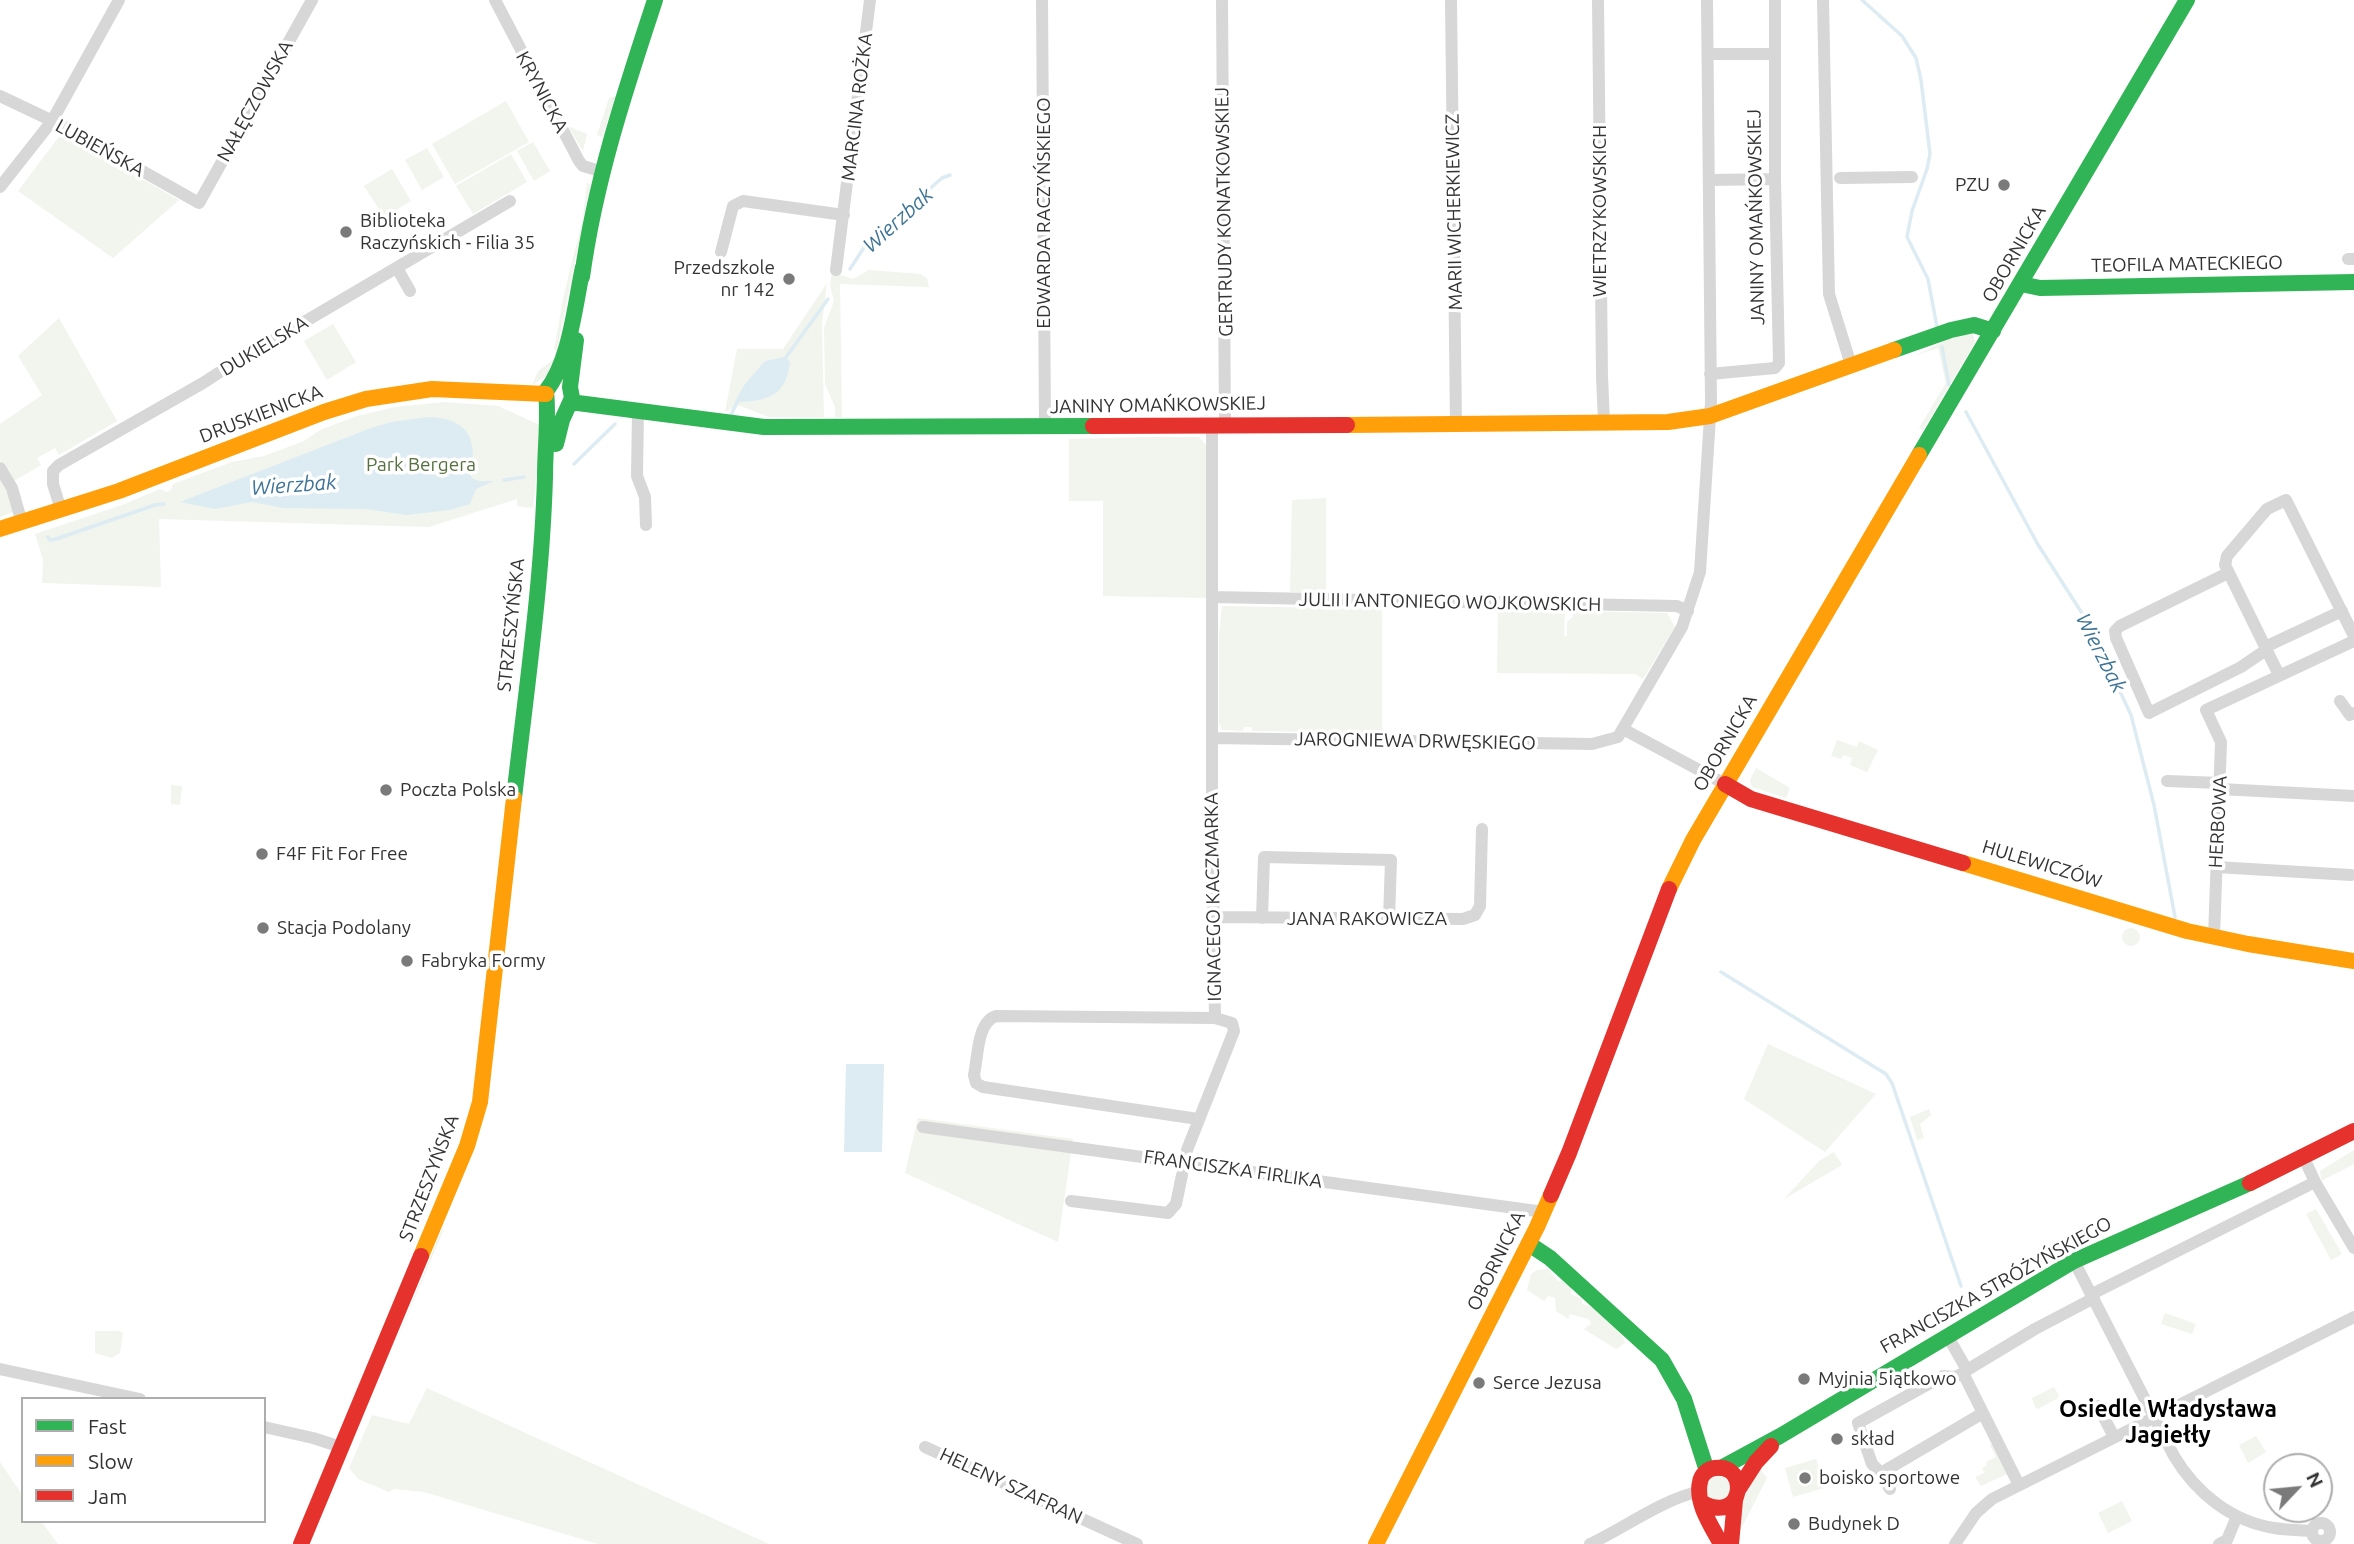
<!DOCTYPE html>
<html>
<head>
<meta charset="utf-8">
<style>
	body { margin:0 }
	#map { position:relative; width:2354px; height:1544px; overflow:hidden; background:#fff; font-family:Ubuntu,sans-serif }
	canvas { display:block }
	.legend { position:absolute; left:21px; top:1397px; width:245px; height:126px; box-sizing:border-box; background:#fff; border:2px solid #adadad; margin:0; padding:9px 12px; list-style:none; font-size:21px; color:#333 }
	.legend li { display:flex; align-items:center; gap:14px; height:35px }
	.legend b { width:35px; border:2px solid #adadad }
	.north { position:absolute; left:2263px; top:1453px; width:70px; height:70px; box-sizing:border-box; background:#fff; border:2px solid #adadad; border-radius:50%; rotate:64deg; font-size:19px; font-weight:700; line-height:28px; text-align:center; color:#333 }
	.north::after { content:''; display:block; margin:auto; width:24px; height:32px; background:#7a7a7a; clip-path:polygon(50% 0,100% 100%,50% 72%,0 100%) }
</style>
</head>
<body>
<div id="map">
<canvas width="2354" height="1544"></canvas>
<ul class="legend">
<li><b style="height:9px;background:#30b455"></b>Fast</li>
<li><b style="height:9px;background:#ff9f0a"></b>Slow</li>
<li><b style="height:9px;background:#e5322d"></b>Jam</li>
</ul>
<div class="north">N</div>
</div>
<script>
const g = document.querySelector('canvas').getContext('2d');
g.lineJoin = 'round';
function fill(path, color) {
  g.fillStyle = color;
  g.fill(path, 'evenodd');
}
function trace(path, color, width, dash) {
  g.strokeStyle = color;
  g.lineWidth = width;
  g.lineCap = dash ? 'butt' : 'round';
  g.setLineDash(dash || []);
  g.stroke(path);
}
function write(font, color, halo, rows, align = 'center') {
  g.font = font + ' Ubuntu,sans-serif';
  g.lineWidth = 7;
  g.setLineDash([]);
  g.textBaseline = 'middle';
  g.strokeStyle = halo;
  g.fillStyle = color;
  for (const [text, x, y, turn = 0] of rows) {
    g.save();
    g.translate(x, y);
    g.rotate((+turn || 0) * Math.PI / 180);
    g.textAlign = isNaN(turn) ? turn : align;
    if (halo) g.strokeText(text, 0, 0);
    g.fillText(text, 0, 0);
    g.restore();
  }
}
const green = new Path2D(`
	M616,96L602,137L597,135L609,98Z
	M506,101L529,142L455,184L432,144Z
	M570,127L587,134L583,151L569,128Z
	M61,134H62L179,200L113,258L18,191Z
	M533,142L550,171L534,181L517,151Z
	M427,148L444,177L422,190L405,160Z
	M511,154L527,182L473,214L456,186Z
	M392,169L411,201L384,217L364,186Z
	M587,182L590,186L557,350H554L564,294L583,218Z
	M869,270L920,274L927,278L929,287L840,284L842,417H835V407L825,384L824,328L834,301L830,285L832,272L853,279Z
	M827,283L822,323L824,417H769L738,405L725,412L737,349H783Z
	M59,318L117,421L59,455L55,448L37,458L41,465L14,481L0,460V424L42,395L18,356Z
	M333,324L356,362L327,380L304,341Z
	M1973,334L1975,342L1923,430L1919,428L1946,383L1938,348L1913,356C1936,347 1947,336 1973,334Z
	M553,360L547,376L532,385L538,371Z
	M445,402L498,406L542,426L533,508L517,506V499L429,527L159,519L161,587L42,583L43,560L35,534L122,505L160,489L167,492L171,490L173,484L232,462L264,456L304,441L320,430L357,416L395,407Z
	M1145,437H1199L1206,445V598L1103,596V501H1069V439Z
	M0,475L7,486L13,512L0,517Z
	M1326,498V593L1290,592L1292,500Z
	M1222,606L1382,609V736L1334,732L1253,731L1251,727H1244L1243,731L1222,730L1219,723V636Z
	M1498,610L1565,611L1564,636H1567V622L1573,617V611L1667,613L1675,627L1643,679L1635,674L1497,673Z
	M1837,740L1857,747L1859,741L1878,750L1867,772L1850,765L1852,758L1843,755L1841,759L1831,756Z
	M1756,768L1790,788L1786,798L1752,787L1750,780Z
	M171,785L182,786L180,805L171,804Z
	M2122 937a9 9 0 1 1 18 0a9 9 0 1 1-18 0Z
	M1768,1044L1876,1094L1825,1152L1744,1099Z
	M1929,1109L1931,1115L1920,1124L1924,1138L1917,1140L1910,1117Z
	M918,1118L1073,1139L1058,1242L905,1173Z
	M2354,1150V1164L2321,1181L2320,1171Z
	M1834,1152L1842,1165L1784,1199L1819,1161Z
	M2316,1209L2342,1254L2331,1260L2306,1214Z
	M444,1229L393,1350L440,1233Z
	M1548,1269L1558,1281L1564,1280L1572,1288L1570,1294L1582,1299V1304L1599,1310L1620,1329L1625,1343L1616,1349L1584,1329L1591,1324L1589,1319L1570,1314L1568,1319L1556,1311L1555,1298L1548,1296L1544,1301L1527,1290L1531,1274L1537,1270Z
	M2165,1313L2196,1324L2192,1334L2161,1324Z
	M95,1331H120L123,1333L120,1353L112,1358L95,1353Z
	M2054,1387L2059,1395L2058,1398L2038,1409L2035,1407L2032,1398Z
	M427,1388L769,1544H598L424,1492L394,1489L389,1492L358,1479L349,1468L372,1415L409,1424Z
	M2256,1436L2266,1452L2248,1463L2239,1445Z
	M1993,1444L2007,1474L1981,1486L1975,1477L1984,1473L1982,1468L1987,1465L1986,1462L1996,1457L1990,1445Z
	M1816,1459L1824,1488L1793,1497L1785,1468Z
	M0,1462L23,1496V1521H41L58,1544H0Z
	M1758,1467L1767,1478L1740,1531L1742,1498Z
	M1706 1488a12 12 0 1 1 24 0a12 12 0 1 1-24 0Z
	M2122,1501L2132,1521L2108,1533L2098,1513Z`);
const water = new Path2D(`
	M785,357L790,362C787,394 769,401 739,402L737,398L745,384L765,361Z
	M428,417C467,418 479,438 470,475C474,483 486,481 494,481L476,489L470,504L450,510L407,515L365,509L284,508L252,502L215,509L180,502L371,428L392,422Z
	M846,1064H884L882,1152H844Z`);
const stream = new Path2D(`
	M1862,0L1902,36L1916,58L1921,80L1930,154L1927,169L1912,211L1907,237L1928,279L1937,327
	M850,269L865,246L942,178L950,175
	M1942,347L1949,385
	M784,360L828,299
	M1966,412L2037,543L2087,621L2131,715L2154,805L2175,917
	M730,417L740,396
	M574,464L615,424
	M504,480L524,477
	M48,537L50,540L56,539L155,505L164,504
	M1721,972L1886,1074L1892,1083L1961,1286`);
const street = new Path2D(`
	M495,0L579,161L583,166L600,171
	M1042,0L1045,427
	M1222,0L1225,424
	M1451,0L1456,425
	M1598,0L1602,376L1604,422
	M1823,0L1829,294L1851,365
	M1708,54H1775
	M0,96L59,124L199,203L312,0
	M1840,178L1912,177
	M1709,180L1775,179
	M0,187L52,121L119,0
	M721,252L733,206L743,201L844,215
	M2348,259H2354
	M397,268L410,291
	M836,270L870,0
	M1710,374L1775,368L1779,363L1775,179V0
	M638,411L637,476L645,497L646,525
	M1212,425V807L1215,1018
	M0,468L12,488L22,523
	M61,510L53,484V471L59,465L203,383L226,368L510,201
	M2228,573L2120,626L2115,631L2116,638L2149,713L2241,667L2266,650
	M1212,597L1677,606L1688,611
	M2265,647L2342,611
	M2279,675L2225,565L2227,556L2267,509L2286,500L2354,636
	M2340,701L2350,715L2354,713
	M1623,729L1725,784
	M1212,738L1592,744L1618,737L1682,627L1700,572L1711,402L1707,0
	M2167,781L2220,783
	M2220,789L2354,796
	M2216,867L2351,875
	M1214,917L1463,919L1475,915L1480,906L1482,829
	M1262,918L1264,857L1391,860L1389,919
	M2214,937L2221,742L2206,710L2354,641
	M923,1127L1544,1212
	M1187,1150L1234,1031L1232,1023L1215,1018L996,1016C977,1022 978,1057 974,1075L976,1083L983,1087L1198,1119
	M2304,1158L2315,1182L2354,1248
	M1071,1201L1168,1213L1176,1204L1182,1175
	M2074,1261L2174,1456C2196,1493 2231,1521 2274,1528C2286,1530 2300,1530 2312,1531
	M2092,1294L2315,1182
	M1947,1335L1967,1370L1963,1373L2019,1485
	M0,1369L140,1399
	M1967,1370L2035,1329L2094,1298
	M1963,1373L1955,1377L1943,1376L1858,1423L1872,1464L1881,1473L1983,1413
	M2098,1406L2114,1437
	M264,1427L313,1438L341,1447
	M925,1447L1137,1544
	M1881,1473L1890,1489
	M2312 1532a9 9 0 1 1 18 0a9 9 0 1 1-18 0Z
	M1590,1544C1624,1528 1662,1500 1697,1492
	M1955,1544L1976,1513L1992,1499L2354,1317
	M2219,1544L2227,1540L2237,1516`);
const fast = new Path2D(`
	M582,277C595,181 625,91 655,0
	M2021,284L2040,288L2354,282
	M1894,350L1951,330L1974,325L1993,331
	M570,402L764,427L1093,426
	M556,444L562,420L572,398L570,387L576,340
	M1919,455L2187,0
	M514,798C526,691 542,584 545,477C545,447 549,420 546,391C570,361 575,304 583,267
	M1529,1244L1550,1258L1662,1360L1684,1399L1707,1471
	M1721,1468L1780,1436L2074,1261L2250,1183`);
const slow = new Path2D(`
	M1347,425L1668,422L1710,416L1894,350
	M0,529L119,491L324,412L366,399L432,389L546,394
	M1963,863L2187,931L2248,944L2354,961
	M1669,889L1693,840L1919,455
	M421,1256L467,1146L480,1102L514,798
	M1376,1544L1537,1227L1551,1195`);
const jam = new Path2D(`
	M1093,426L1347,425
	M1725,784L1751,799L1963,863
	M2250,1183L2354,1131
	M1551,1195L1569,1153L1669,889
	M1738,1490L1756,1462L1771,1446
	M1703,1503C1744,1525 1750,1463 1715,1468C1707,1469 1701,1475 1700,1482C1695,1503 1712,1527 1721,1544
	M301,1544L421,1256
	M1731,1544L1735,1500`);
const markers = [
	[2004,185,7,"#7a7a7a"],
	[346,232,7,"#7a7a7a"],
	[789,279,7,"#7a7a7a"],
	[386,790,7,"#7a7a7a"],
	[262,854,7,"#7a7a7a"],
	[263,928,7,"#7a7a7a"],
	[407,961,7,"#7a7a7a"],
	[1804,1379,7,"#7a7a7a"],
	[1479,1383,7,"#7a7a7a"],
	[1837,1439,7,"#7a7a7a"],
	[1805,1478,7,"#7a7a7a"],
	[1794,1524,7,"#7a7a7a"]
];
const streetNames = [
	["KRYNICKA",542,92,62],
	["NAŁĘCZOWSKA",255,101,-61],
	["MARCINA ROŻKA",857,107,-83],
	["LUBIEŃSKA",100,148,29],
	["WIETRZYKOWSKICH",1600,211,-90],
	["GERTRUDY KONATKOWSKIEJ",1224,212,-91],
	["MARII WICHERKIEWICZ",1454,212,-91],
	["EDWARDA RACZYŃSKIEGO",1044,213,-90],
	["JANINY OMAŃKOWSKIEJ",1756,217,-91],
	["OBORNICKA",2014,254,-60],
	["TEOFILA MATECKIEGO",2187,264,-1],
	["DUKIELSKA",264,346,-31],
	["JANINY OMAŃKOWSKIEJ",1158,405,-1],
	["DRUSKIENICKA",261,414,-21],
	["JULII I ANTONIEGO WOJKOWSKICH",1450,602,1],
	["STRZESZYŃSKA",511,625,-84],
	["JAROGNIEWA DRWĘSKIEGO",1415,741,1],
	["OBORNICKA",1725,743,-60],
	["HERBOWA",2218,822,-87],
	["HULEWICZÓW",2042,864,17],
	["IGNACEGO KACZMARKA",1213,897,-91],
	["JANA RAKOWICZA",1367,919],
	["FRANCISZKA FIRLIKA",1233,1169,8],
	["STRZESZYŃSKA",429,1178,-69],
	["OBORNICKA",1496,1261,-64],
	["FRANCISZKA STRÓŻYŃSKIEGO",1996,1285,-29],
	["HELENY SZAFRAN",1011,1486,25]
];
const poiNames = [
	["PZU",1990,185,"right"],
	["Biblioteka",360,221],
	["Raczyńskich - Filia 35",360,243],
	["Przedszkole",775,268,"right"],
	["nr 142",775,290,"right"],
	["Poczta Polska",400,790],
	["F4F Fit For Free",276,854],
	["Stacja Podolany",277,928],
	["Fabryka Formy",421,961],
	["Myjnia 5iątkowo",1818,1379],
	["Serce Jezusa",1493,1383],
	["skład",1851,1439],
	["boisko sportowe",1819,1478],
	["Budynek D",1808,1524]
];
const parkNames = [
	["Park Bergera",421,465]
];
const waterNames = [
	["Wierzbak",898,220,-42],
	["Wierzbak",294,485,-4],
	["Wierzbak",2101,653,63]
];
const quarterNames = [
	["Osiedle Władysława",2168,1409],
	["Jagiełły",2168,1435]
];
fill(green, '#f1f5ed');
fill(water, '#ddebf3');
trace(stream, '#ddebf3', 3.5);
trace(street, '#d7d7d7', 12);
trace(fast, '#30b455', 16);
trace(slow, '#ff9f0a', 16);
trace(jam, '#e5322d', 16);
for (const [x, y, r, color] of markers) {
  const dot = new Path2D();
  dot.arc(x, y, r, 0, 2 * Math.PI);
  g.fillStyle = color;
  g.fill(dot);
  trace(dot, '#fff', 2.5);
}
write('19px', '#333', '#fff', streetNames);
write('19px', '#333', '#fff', poiNames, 'left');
write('19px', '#56703f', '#fff', parkNames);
write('italic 21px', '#3f7597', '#fff', waterNames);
write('bold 23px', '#000', '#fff', quarterNames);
</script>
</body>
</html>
